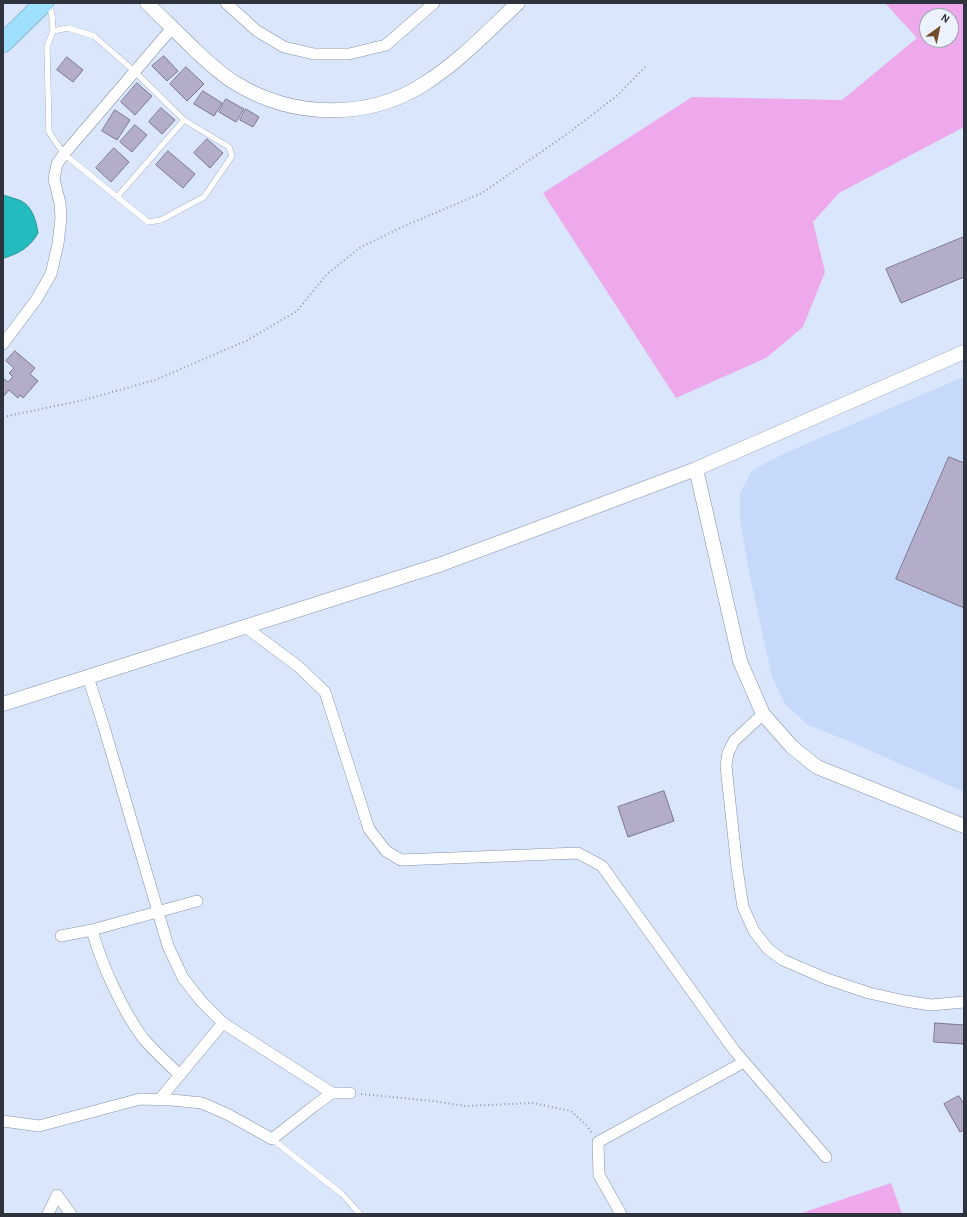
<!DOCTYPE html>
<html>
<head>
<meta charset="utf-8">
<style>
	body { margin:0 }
	#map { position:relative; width:967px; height:1217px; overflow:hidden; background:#dae6fb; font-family:"Alegreya Sans",sans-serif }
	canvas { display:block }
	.frame { position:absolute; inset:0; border:4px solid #2e333e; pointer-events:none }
	.north { position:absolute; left:919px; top:8px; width:40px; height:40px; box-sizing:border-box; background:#edf3fe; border:1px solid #a1a6b1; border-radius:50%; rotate:33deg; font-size:11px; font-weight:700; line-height:16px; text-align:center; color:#2e333e }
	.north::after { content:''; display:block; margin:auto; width:14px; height:18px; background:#724d28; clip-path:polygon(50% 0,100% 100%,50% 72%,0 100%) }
</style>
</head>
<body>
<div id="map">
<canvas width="967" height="1217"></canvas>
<div class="frame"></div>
<div class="north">N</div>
</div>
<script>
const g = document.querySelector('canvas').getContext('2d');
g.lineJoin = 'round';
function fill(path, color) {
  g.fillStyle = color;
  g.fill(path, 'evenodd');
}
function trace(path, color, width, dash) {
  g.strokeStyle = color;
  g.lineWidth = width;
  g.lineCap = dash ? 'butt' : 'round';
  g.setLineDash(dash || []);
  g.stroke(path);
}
const built = new Path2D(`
	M964,377V792L851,742L808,725L785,704L772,677L749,572L740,520V493L752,471L773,459L801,446Z`);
const green = new Path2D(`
	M885,3H964V127L839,193L813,222L825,272L803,327L766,358L676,398L543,193L692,97L842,100L917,38ZM927,16H951V40H927Z
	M891,1183L902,1214H799Z`);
const water = new Path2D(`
	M3,195C8,197 14,198 19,200C32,205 36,220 38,233C30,247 20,253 4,258H3Z`);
const building = new Path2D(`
	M164,56L178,71L167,81L152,66Z
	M67,57L83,70L73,82L57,70Z
	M186,67L204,84L187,101L170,84Z
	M137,83L152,96L135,115L121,102Z
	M203,91L222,103L214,116L194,104Z
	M226,99L244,109L236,122L219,112Z
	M161,108L175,120L162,134L149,122Z
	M246,109L259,117L253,127L240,120Z
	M115,110L130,120L117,140L102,131Z
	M135,125L147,135L132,152L120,142Z
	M207,139L223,153L210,168L194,153Z
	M114,148L129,162L111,182L96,168Z
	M168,151L195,174L183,188L156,165Z
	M964,237V277L901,303L886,269Z
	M15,351L35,368L30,374L38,381L23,398L20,395L18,398L9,390L3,397V378L8,382L13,377L9,373L14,368L6,361Z
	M949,457L964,463V608L896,579Z
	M664,791L674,821L628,837L618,807Z
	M935,1023L964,1025V1044L934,1042Z
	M959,1096L964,1104V1130L960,1132L944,1104Z`);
const path = new Path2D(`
	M3,417L84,400L155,380L246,341L297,311L327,274L361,247L400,228L482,193L570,132L619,94L645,67
	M361,1094L433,1101L466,1106L533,1103L571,1111L586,1125L592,1133`);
const service = new Path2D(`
	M49,4L52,16L53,31L47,47L49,132L64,154L148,222L161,220L204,197L232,156L229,147L184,120L134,71L94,36L68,28L53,31
	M117,197L184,120
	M272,1139L342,1194L360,1214`);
const minor = new Path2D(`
	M226,3L257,31L284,47L314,54H349L386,45L434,3
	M3,344L36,300L51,274L58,244L61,218L60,203L54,179L57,164L64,154L172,28
	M244,626L299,667L325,692L369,829L386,851L401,860L578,853L602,866L734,1050L826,1157
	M88,677L104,727L168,946L183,978L201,1001L223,1023L332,1093
	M763,714L734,741L728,753L726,766L737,868L743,907L754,931L768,949L783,960L827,979L869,993L905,1001L931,1005L964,1002
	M61,936L92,930
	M180,1075C167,1063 154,1051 143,1038C122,1010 101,963 92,930L197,901
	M159,1100L223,1023
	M3,1121L39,1126L140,1099L172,1100L202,1103L229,1115L272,1139L314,1106L332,1093H350
	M48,1214L57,1195L71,1214
	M621,1214L599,1175L598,1142L744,1062`);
const tertiary = new Path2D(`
	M147,3C163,19 179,34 195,50C208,62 221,75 237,84C293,118 368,120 424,84C459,62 488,31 518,3
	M696,469L740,661L763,714L792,747L817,767L964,826
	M3,704L439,565L528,532L696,469L964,352`);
const trunk = new Path2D(`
	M3,43L44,3`);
fill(built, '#c7d9fb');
fill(green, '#eda9eb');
fill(water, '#24bbbf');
trace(water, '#279298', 1);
fill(building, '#b3adc9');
trace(building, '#7c7690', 1);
trace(service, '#8492aa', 6);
trace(minor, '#8492aa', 12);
trace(tertiary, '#8492aa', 15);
trace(trunk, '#689ebb', 20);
trace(path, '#8e97a8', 2, [1, 3]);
trace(service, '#fff', 5.5);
trace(minor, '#fff', 11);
trace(tertiary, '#fff', 14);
trace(trunk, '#9fe0fe', 19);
</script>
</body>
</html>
